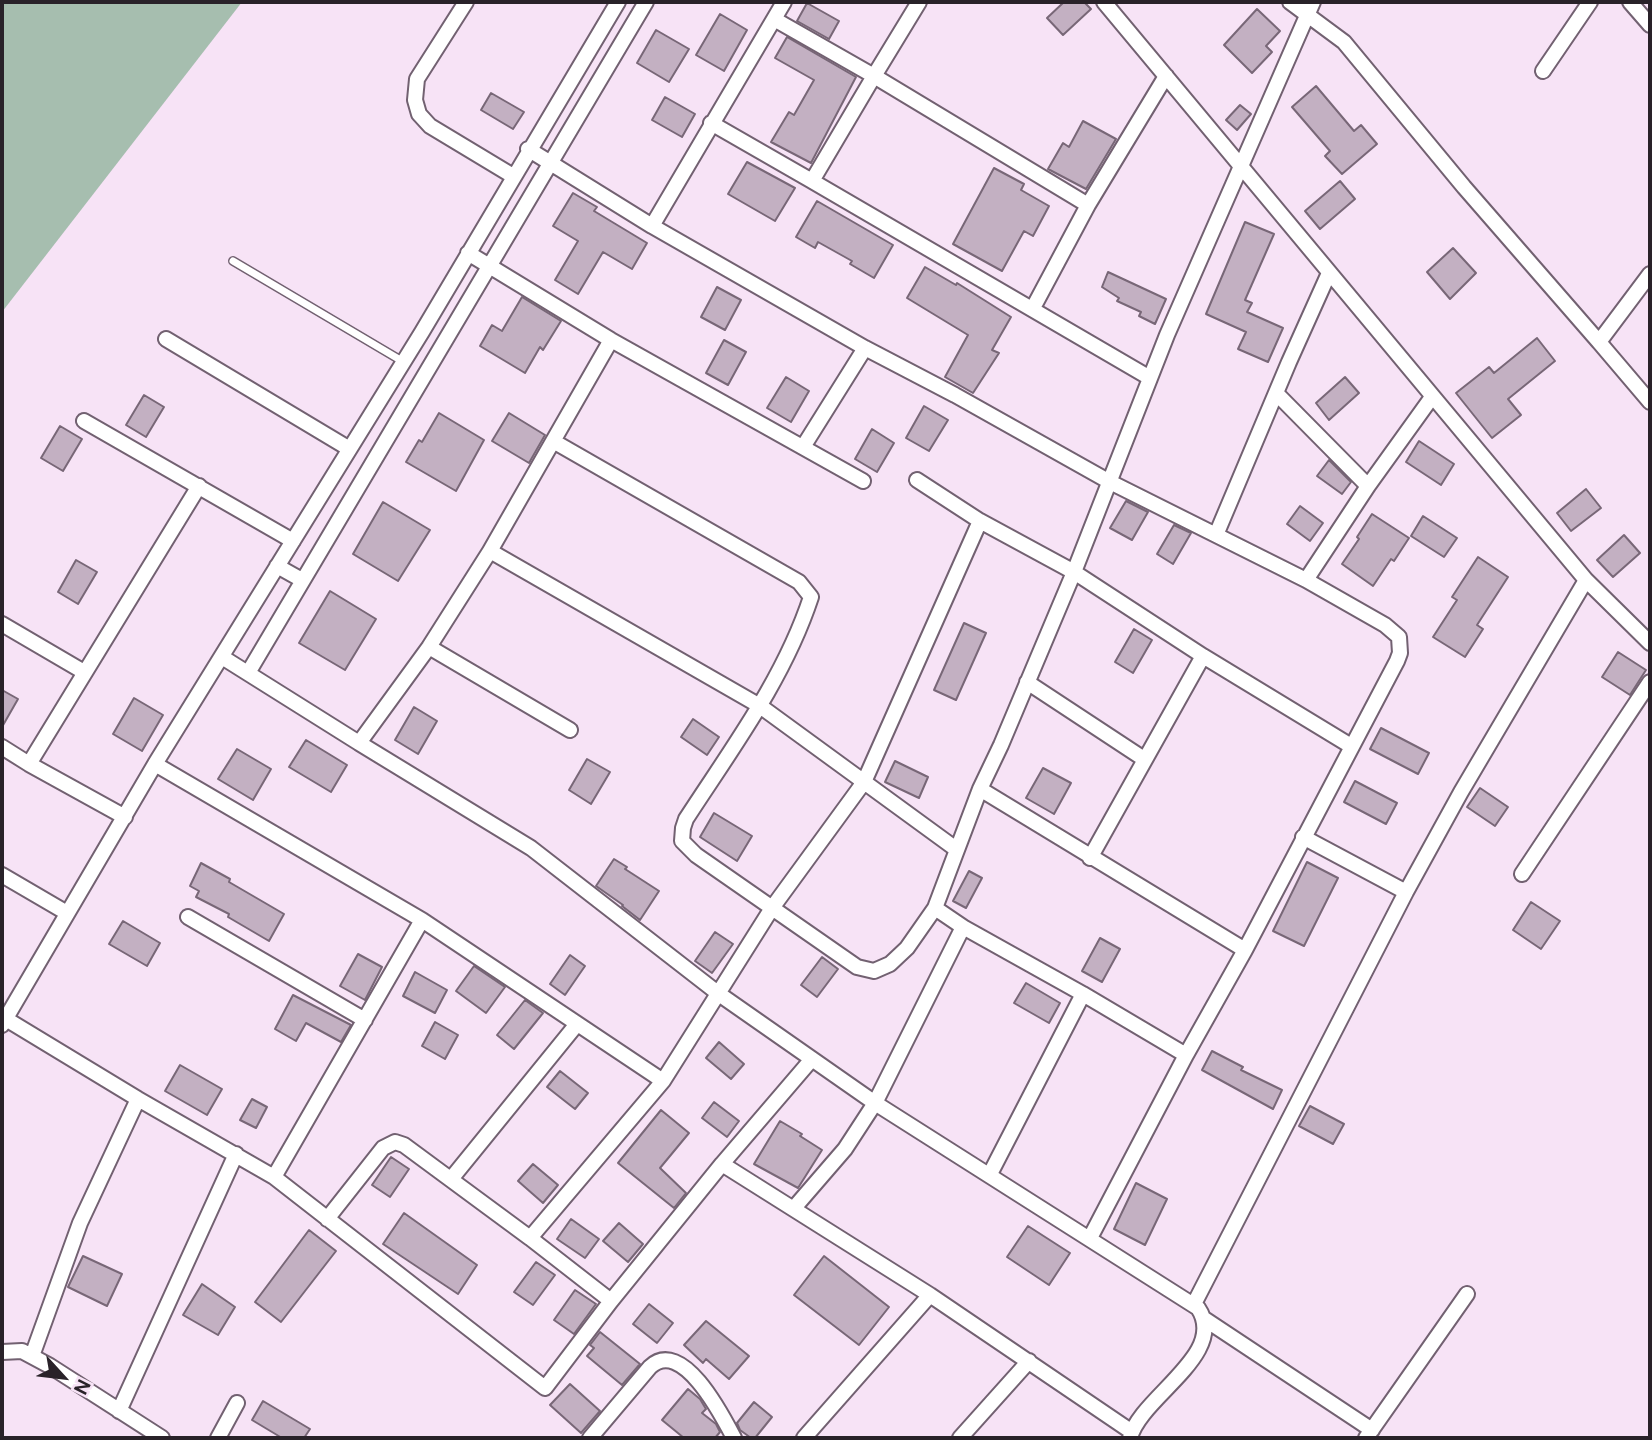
<!DOCTYPE html>
<html>
<head>
<meta charset="utf-8">
<style>
	body { margin:0 }
	#map { position:relative; width:1652px; height:1440px; overflow:hidden; background:#f7e3f6; font-family:"DM Sans",sans-serif }
	canvas { display:block }
	.frame { position:absolute; inset:0; border:4px solid #292229; pointer-events:none }
	.north { position:absolute; left:28px; top:1342px; width:70px; height:70px; -webkit-text-stroke:5px #f7e3f6; paint-order:stroke; rotate:117deg; font-size:19px; font-weight:700; line-height:28px; text-align:center; color:#292229 }
	.north::after { content:''; display:block; margin:auto; width:24px; height:32px; background:#292229; clip-path:polygon(50% 0,100% 100%,50% 72%,0 100%) }
</style>
</head>
<body>
<div id="map">
<canvas width="1652" height="1440"></canvas>
<div class="frame"></div>
<div class="north">N</div>
</div>
<script>
const g = document.querySelector('canvas').getContext('2d');
g.lineJoin = 'round';
function fill(path, color) {
  g.fillStyle = color;
  g.fill(path, 'evenodd');
}
function trace(path, color, width, dash) {
  g.strokeStyle = color;
  g.lineWidth = width;
  g.lineCap = dash ? 'butt' : 'round';
  g.setLineDash(dash || []);
  g.stroke(path);
}
const green = new Path2D(`
	M2,2H242L2,312Z`);
const building = new Path2D(`
	M1064,2H1084L1091,9L1063,35L1047,18Z
	M807,3L839,21L829,39L797,21Z
	M1257,9L1280,31L1266,46L1272,52L1252,73L1224,45Z
	M720,14L747,30L724,71L696,55Z
	M656,30L689,49L669,82L637,63Z
	M787,37L856,77L811,163L771,142L789,112L794,115L814,80L775,58Z
	M1316,86L1354,131L1361,125L1377,144L1342,174L1325,156L1330,151L1292,107Z
	M491,93L524,112L513,129L481,110Z
	M665,97L695,114L682,137L652,120Z
	M1240,105L1251,114L1237,130L1226,120Z
	M1083,121L1116,139L1086,189L1048,169L1063,143L1069,147Z
	M747,162L795,188L775,221L728,194Z
	M994,168L1024,184L1021,190L1049,206L1033,236L1024,231L1002,271L953,244Z
	M1340,181L1355,199L1320,229L1305,211Z
	M573,193L597,207L594,211L647,243L632,269L603,252L578,294L555,280L578,241L553,226Z
	M817,201L893,245L874,278L850,264L852,261L818,242L815,248L796,237Z
	M1245,222L1274,234L1245,300L1252,303L1247,312L1283,328L1268,362L1238,349L1246,332L1206,314Z
	M1453,248L1476,273L1450,299L1427,272Z
	M925,267L956,285L957,283L1011,317L992,350L999,353L973,393L945,377L968,335L907,298Z
	M1108,272L1166,299L1155,324L1139,316L1141,312L1117,301L1119,298L1102,287Z
	M717,287L741,300L725,330L701,317Z
	M522,297L561,321L543,350L540,347L525,373L480,346L492,325L502,331Z
	M1537,338L1555,361L1508,399L1521,415L1492,438L1456,393L1489,367L1494,373Z
	M724,340L746,352L728,385L706,373Z
	M786,377L809,391L791,422L767,408Z
	M1345,377L1359,393L1329,420L1316,403Z
	M144,395L164,407L146,437L126,425Z
	M924,406L948,420L929,451L906,438Z
	M439,413L484,440L456,491L406,462L419,440L422,442Z
	M509,413L545,435L529,463L492,441Z
	M60,426L82,439L63,471L41,458Z
	M872,429L894,443L877,472L855,459Z
	M1419,441L1454,464L1441,485L1406,462Z
	M1329,460L1351,482L1342,494L1317,476Z
	M1586,489L1601,508L1571,531L1557,513Z
	M1126,501L1148,512L1132,540L1110,528Z
	M383,502L430,530L398,581L353,554Z
	M1300,506L1323,523L1310,541L1287,524Z
	M1372,514L1409,538L1394,561L1391,559L1373,586L1342,564L1359,539L1357,537Z
	M1423,516L1457,538L1444,557L1411,536Z
	M1174,525L1191,533L1173,564L1157,554Z
	M1624,535L1640,553L1613,577L1597,560Z
	M1478,557L1508,577L1477,625L1483,629L1465,657L1433,637L1457,600L1452,597Z
	M76,560L97,572L78,604L58,592Z
	M330,591L376,619L345,670L299,643Z
	M964,623L986,633L956,700L934,690Z
	M1134,629L1152,640L1133,673L1115,662Z
	M1618,652L1646,670L1630,695L1602,677Z
	M2,690L18,699L2,727Z
	M134,698L163,715L142,751L113,734Z
	M414,707L437,721L418,754L395,740Z
	M693,719L719,737L707,755L681,737Z
	M1381,728L1429,753L1418,774L1370,749Z
	M306,740L347,765L331,792L289,767Z
	M237,749L271,769L253,800L218,779Z
	M587,759L610,772L591,804L569,790Z
	M895,761L928,777L919,798L885,782Z
	M1043,768L1071,783L1054,814L1026,798Z
	M1355,781L1397,803L1386,824L1344,802Z
	M1480,788L1508,807L1495,826L1467,807Z
	M714,813L752,836L737,861L700,837Z
	M614,859L627,867L625,869L659,891L640,920L622,906L623,905L596,886Z
	M1307,862L1338,878L1304,946L1273,931Z
	M201,863L230,879L229,882L284,914L269,941L228,917L229,914L196,897L199,891L190,886Z
	M969,871L982,878L966,908L953,901Z
	M1531,902L1560,921L1541,949L1513,930Z
	M123,921L160,943L147,966L109,944Z
	M715,932L733,944L712,973L695,961Z
	M1100,938L1120,949L1102,982L1082,971Z
	M358,954L382,967L365,1000L340,986Z
	M570,955L585,966L565,995L550,984Z
	M822,957L838,969L817,997L801,985Z
	M474,966L505,987L486,1013L456,991Z
	M415,972L447,990L435,1013L403,996Z
	M1026,983L1060,1003L1049,1023L1014,1003Z
	M293,995L351,1025L341,1042L306,1023L296,1041L275,1029Z
	M525,1000L543,1013L514,1049L497,1035Z
	M435,1022L458,1035L445,1059L422,1046Z
	M719,1042L744,1064L731,1079L706,1058Z
	M1212,1051L1243,1067L1241,1070L1282,1090L1273,1109L1202,1070Z
	M180,1065L222,1089L207,1115L165,1091Z
	M560,1071L588,1093L575,1109L547,1087Z
	M252,1099L267,1107L256,1128L240,1120Z
	M714,1102L739,1121L727,1137L702,1118Z
	M1310,1106L1344,1124L1333,1144L1299,1126Z
	M661,1110L689,1133L660,1168L686,1193L674,1208L618,1163Z
	M780,1121L802,1134L800,1136L822,1150L798,1188L754,1164Z
	M391,1157L409,1169L390,1197L372,1185Z
	M533,1164L558,1185L543,1203L518,1181Z
	M1136,1183L1167,1199L1145,1245L1114,1229Z
	M404,1213L477,1265L458,1294L383,1244Z
	M571,1219L599,1239L585,1258L557,1239Z
	M619,1223L643,1244L628,1262L603,1241Z
	M1028,1226L1070,1253L1049,1285L1007,1257Z
	M309,1230L336,1251L281,1322L255,1302Z
	M83,1256L122,1274L107,1306L68,1287Z
	M824,1256L889,1307L859,1345L794,1295Z
	M536,1262L555,1275L533,1305L514,1292Z
	M202,1284L235,1307L218,1335L183,1315Z
	M575,1290L596,1304L574,1334L554,1320Z
	M649,1304L673,1323L657,1343L633,1324Z
	M706,1321L749,1356L729,1379L706,1359L703,1363L684,1345Z
	M600,1332L640,1364L622,1385L587,1356L594,1348L590,1345Z
	M570,1384L600,1411L581,1433L550,1405Z
	M688,1389L700,1399L706,1409L702,1413L716,1424L720,1432L715,1438H684L662,1420Z
	M263,1401L310,1429L304,1438H282L252,1420Z
	M754,1402L772,1417L755,1438H751L740,1430L737,1423Z`);
const service = new Path2D(`
	M233,261L402,361`);
const minor = new Path2D(`
	M466,2L417,79L415,100L419,114L430,126L513,176
	M618,2L422,332L155,764L422,920L274,1177L545,1388L611,1301L722,1164L930,1295L1132,1432
	M1104,2L1586,580L1461,792L1406,892L1194,1304
	M1290,2L1344,42L1464,187L1599,342L1650,274
	M1630,2L1650,25
	M774,19L874,76L919,2
	M1543,71L1590,2
	M711,123L812,181L874,76L1088,205
	M528,149L652,226L784,2
	M812,181L1150,378
	M652,226L865,348L955,395L1110,482L1306,580L1385,625L1399,637L1400,653L1397,661L1245,950L1186,1055L1090,1238
	M468,253L611,340L863,481
	M1033,308L1088,205L1166,76
	M166,339L348,448
	M1599,342L1650,402
	M1277,394L1368,486L1306,580
	M84,421L293,541
	M553,441L799,582L811,597C784,679 732,748 686,819L683,828L682,841L696,855L857,967L874,971L890,964L907,948L935,908L980,789L1001,745L1074,572L1167,335L1313,2
	M803,447L865,348
	M917,480L980,521L1074,572L1203,656
	M1368,486L1432,397
	M1216,535L1289,362L1329,273
	M490,551L760,706L956,849
	M277,566L302,580
	M1586,580L1650,643
	M2,624L84,672
	M429,647L570,730
	M222,657L359,743L429,647L490,551L611,340
	M248,673L646,2
	M1027,682L1144,759
	M359,743L531,848L719,994L875,1103L845,1149L794,1208
	M2,747L29,764L125,817
	M29,764L199,486
	M980,789L1245,950
	M1303,837L1406,892
	M1090,858L1203,656L1351,746
	M1522,874L1650,682
	M2,875L67,913
	M935,908L963,927L875,1103L1198,1308C1229,1354 1140,1397 1130,1438
	M188,917L365,1020
	M422,920L663,1081L772,908L864,782L980,521
	M963,927L1083,994
	M6,1019L138,1099L274,1177
	M2,1025L155,764
	M722,1164L812,1059
	M990,1174L1083,994L1186,1055
	M451,1179L577,1024
	M327,1219L383,1148L395,1142L404,1145L530,1238L663,1081
	M530,1238L611,1301
	M1203,1318L1372,1430
	M2,1352L22,1351L50,1366L162,1438
	M32,1356L80,1223L138,1099
	M119,1411L236,1154
	M218,1438L237,1403
	M590,1438L650,1367C682,1337 722,1415 734,1438
	M804,1438L930,1295
	M960,1438L1029,1361
	M1366,1438L1467,1294`);
fill(green, '#a6beaf');
fill(building, '#c3b0c2');
trace(building, '#786777', 2);
trace(service, '#726171', 10);
trace(minor, '#726171', 18);
trace(service, '#fff', 7);
trace(minor, '#fff', 14);
</script>
</body>
</html>
